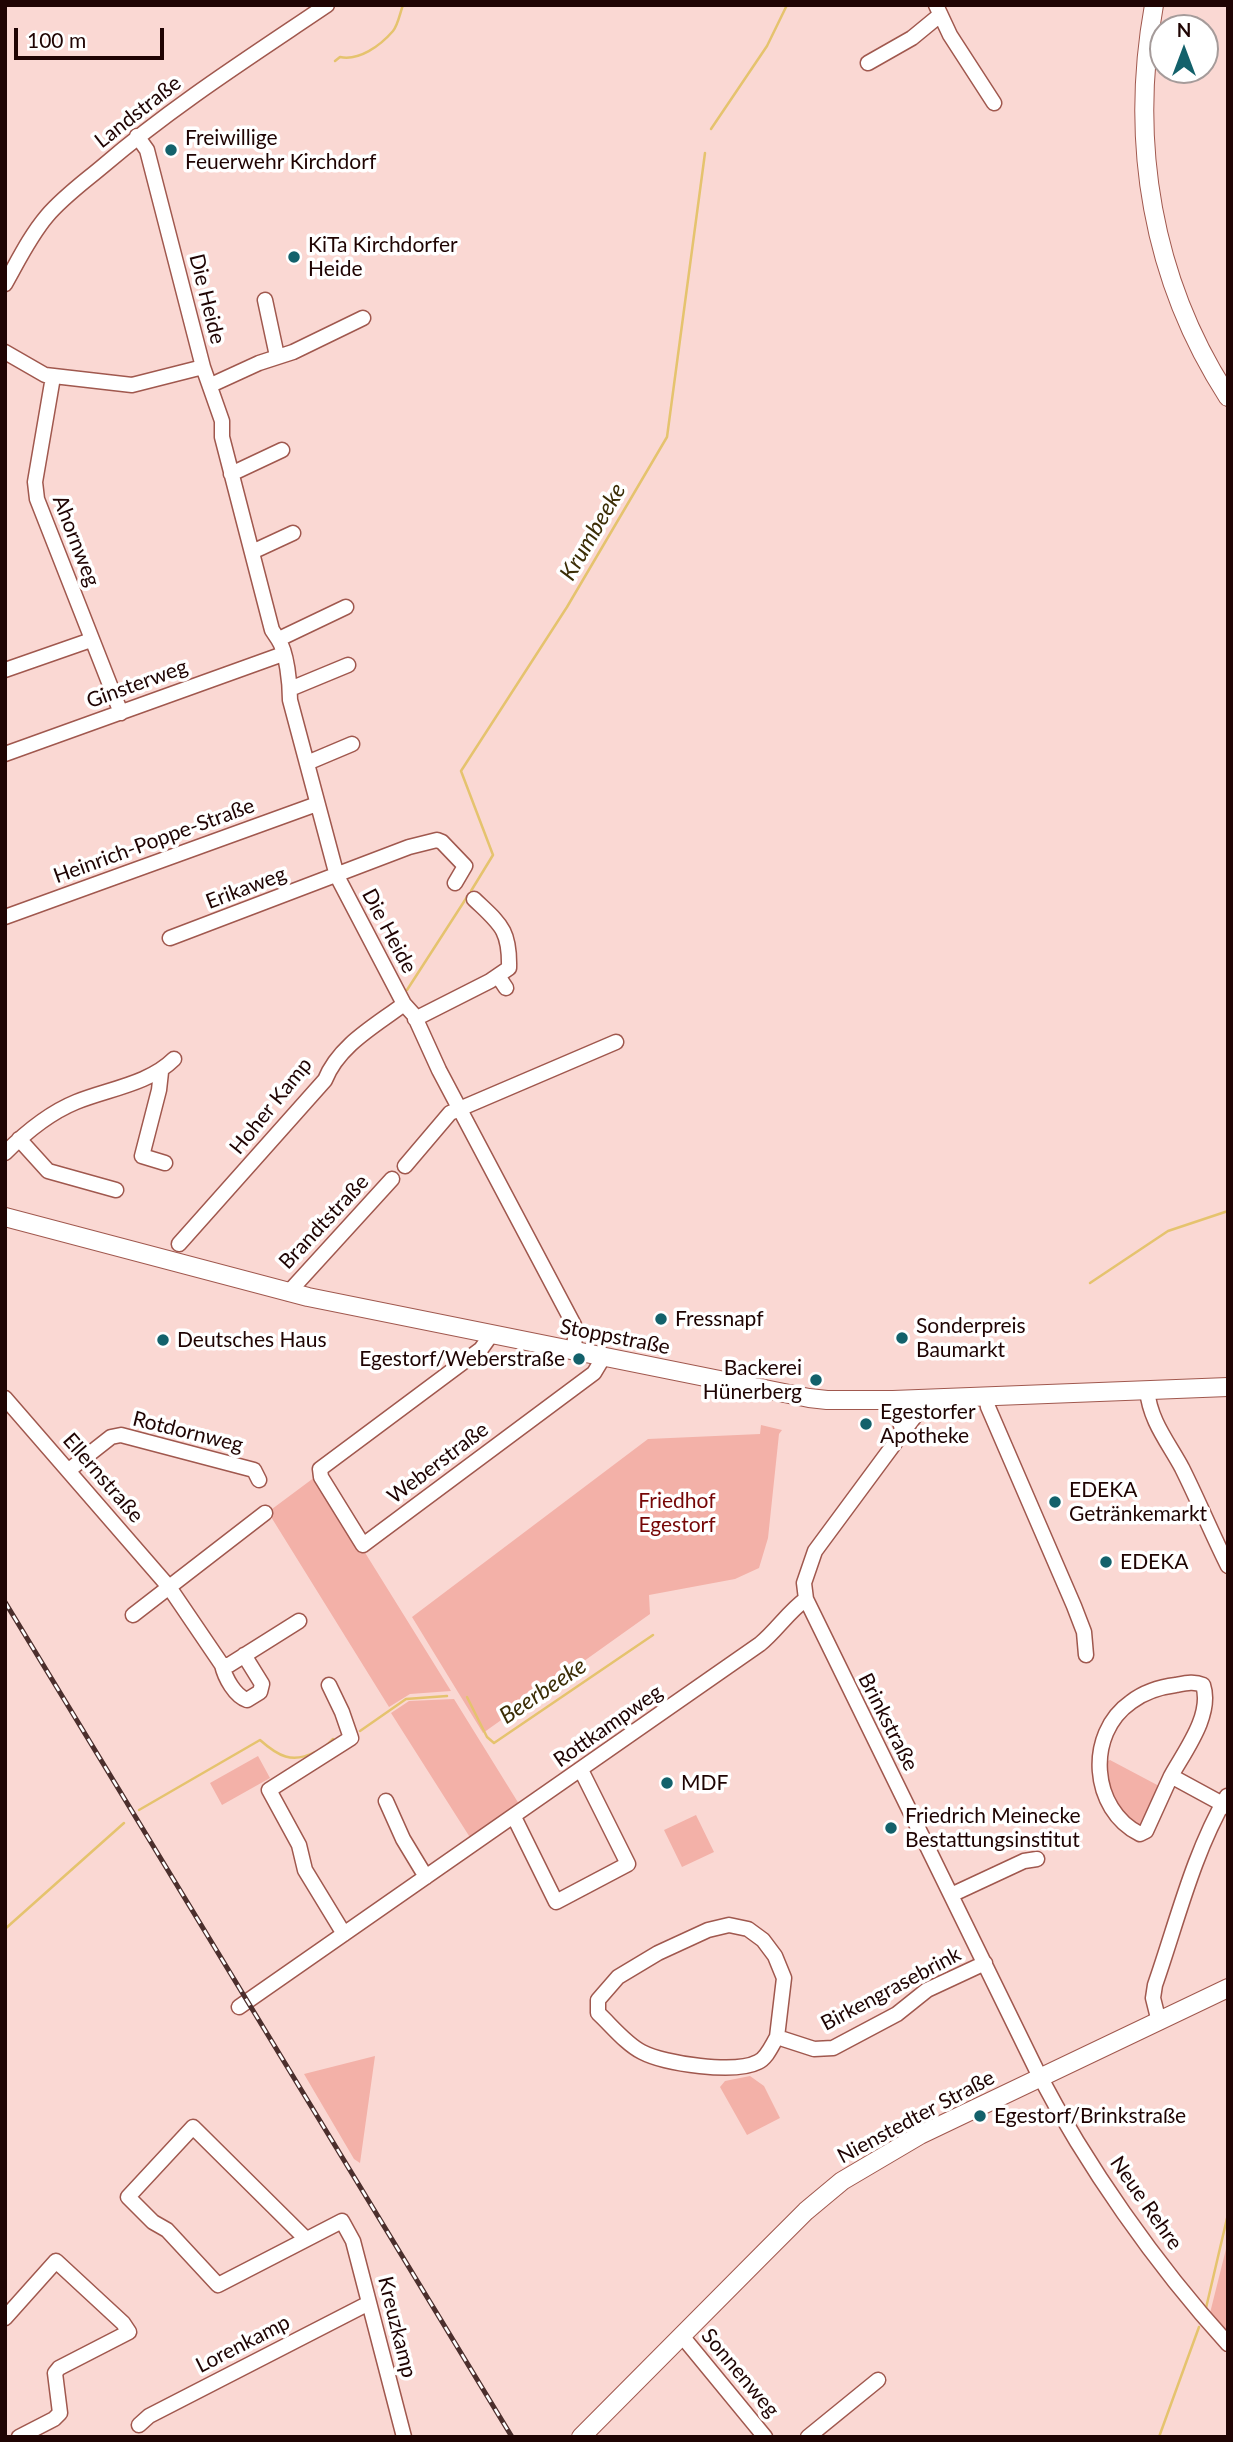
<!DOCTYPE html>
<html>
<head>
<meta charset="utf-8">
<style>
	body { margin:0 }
	#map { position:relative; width:1233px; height:2442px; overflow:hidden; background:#fad8d3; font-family:Lato,sans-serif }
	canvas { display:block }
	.frame { position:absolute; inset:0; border:7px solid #1f0403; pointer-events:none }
	.north { position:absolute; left:1149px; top:14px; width:70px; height:70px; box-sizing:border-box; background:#fff; border:2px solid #a59b9a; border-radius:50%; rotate:0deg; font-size:19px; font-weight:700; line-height:28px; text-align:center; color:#1f0403 }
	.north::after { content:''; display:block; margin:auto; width:24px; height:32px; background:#13616b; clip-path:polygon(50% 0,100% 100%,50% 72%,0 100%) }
	.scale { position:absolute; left:14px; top:28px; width:150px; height:32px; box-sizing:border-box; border:4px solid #1f0403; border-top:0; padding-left:9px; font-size:21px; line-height:24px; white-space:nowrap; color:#1f0403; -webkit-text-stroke:5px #fff; paint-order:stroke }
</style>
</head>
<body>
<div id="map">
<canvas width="1233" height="2442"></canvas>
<div class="frame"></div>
<div class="north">N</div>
<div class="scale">100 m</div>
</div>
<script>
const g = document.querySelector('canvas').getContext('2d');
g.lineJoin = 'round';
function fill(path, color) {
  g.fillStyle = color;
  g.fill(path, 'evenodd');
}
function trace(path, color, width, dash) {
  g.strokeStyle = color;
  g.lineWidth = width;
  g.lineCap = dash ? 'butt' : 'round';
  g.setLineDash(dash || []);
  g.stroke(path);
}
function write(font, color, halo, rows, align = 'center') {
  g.font = font + ' Lato,sans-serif';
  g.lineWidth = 7;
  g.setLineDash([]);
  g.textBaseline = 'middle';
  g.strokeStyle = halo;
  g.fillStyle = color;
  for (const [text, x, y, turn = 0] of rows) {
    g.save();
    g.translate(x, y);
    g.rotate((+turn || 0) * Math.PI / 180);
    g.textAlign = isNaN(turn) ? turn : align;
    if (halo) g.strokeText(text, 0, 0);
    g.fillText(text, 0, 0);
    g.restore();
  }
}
const green = new Path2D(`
	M761,1425L782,1430L779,1434L768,1538L759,1568L735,1579L649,1595L650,1614L483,1733L412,1617L648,1439L760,1434Z
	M315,1477H318L451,1691L410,1694L389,1707L268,1512Z
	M454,1699L519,1804L471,1839L391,1713L409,1701Z
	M258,1756L270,1778L222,1805L210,1783Z
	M1110,1760L1161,1787L1145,1823L1139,1825C1116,1815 1107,1785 1106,1762Z
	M696,1815L714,1852L682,1867L664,1830Z
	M375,2056L360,2163L354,2159L304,2074Z
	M750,2076L764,2086L780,2118L747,2135L720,2087L725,2081Z
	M1228,2241V2333L1210,2313Z`);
const stream = new Path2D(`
	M335,61L340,57C359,61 380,46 393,31C398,25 400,13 403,5
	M711,129L767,46L787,5
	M471,891L493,855L461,771L567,607L667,437L705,153
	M407,990L467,897
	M1090,1283L1168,1231L1228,1211
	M467,1697L487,1737L494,1743L653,1635
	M360,1731L406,1699L447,1696
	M326,1746L333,1739
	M139,1810L260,1740C278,1756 292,1764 315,1752
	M5,1929L124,1823
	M1206,2308L1228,2214
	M1159,2437L1199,2327`);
const minor = new Path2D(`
	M936,5L950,35L994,103
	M868,63L912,38L940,15
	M137,136L147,150L203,367L222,421V437L272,630C274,633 276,636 278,639C287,652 290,684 290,700L337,876L404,1004L414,1015L439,1070L574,1325L576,1332L573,1352
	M5,284C18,261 30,236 47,216C63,197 84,182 103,166C173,106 250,57 327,5
	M265,300L277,356
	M5,352L45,375L132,385L203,367
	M53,377L35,482L37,499L121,713
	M211,385L259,363L293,352L363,318
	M231,474L282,450
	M252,552L293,533
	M279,639L346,607
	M5,670L91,640
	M290,689L348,665
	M5,754L283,654
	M307,763L352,744
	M5,917L317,804
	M170,938L409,847L437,840L442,842L465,866L455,883
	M498,976L506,988
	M415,1019L490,981L509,968C510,929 500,924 474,899
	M161,1072L159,1090L142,1156L165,1163
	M19,1139L48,1171L116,1190
	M5,1153C25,1133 49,1113 76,1102C108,1089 149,1084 174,1059
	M405,1166L450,1113L616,1042
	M179,1244L325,1080C339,1045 375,1026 404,1004
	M288,1293L392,1179
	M491,1335L481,1349L320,1469L321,1477L363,1545L594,1373L603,1358
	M1147,1390C1150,1421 1168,1442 1182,1468C1198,1500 1212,1534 1228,1566
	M986,1396L988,1407L1074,1606L1084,1632L1086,1655
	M5,1398L169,1587L222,1665H229L299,1621
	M893,1400L903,1432L815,1551L804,1583L806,1599L1037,2071C1086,2165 1156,2265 1228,2344
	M903,1432L928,1399
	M69,1470L111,1437L121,1435L254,1470L259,1480
	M133,1615L265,1513
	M222,1665C225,1678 235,1696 247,1700L260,1692L262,1684L244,1655
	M329,1685L342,1712L351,1738L269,1790L299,1845L305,1870L344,1934
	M1171,1776C1184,1752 1213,1715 1203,1685C1194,1681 1186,1683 1176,1685C1160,1687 1144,1692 1131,1702C1085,1734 1091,1810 1140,1834L1146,1831L1171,1776L1228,1807
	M386,1801L403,1839L426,1877
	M514,1817L556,1902L628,1864L581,1770
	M951,1895L1024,1861L1037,1859
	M239,2007L760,1644C777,1630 788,1612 806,1599
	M1159,2022L1153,1998L1155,1985C1177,1922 1193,1854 1227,1796
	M777,2037L784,1978L775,1956L763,1940L748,1929L729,1925L708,1930L658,1953L618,1977L598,2000V2013C611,2025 626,2044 642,2052C665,2064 735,2074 758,2062C767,2058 772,2045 777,2037L814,2049L833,2048L897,2014L927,1990L985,1963
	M306,2239L193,2127L128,2197L153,2222L167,2230L218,2285L342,2221L353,2241L404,2437
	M5,2318L56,2261L123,2323L129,2332L59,2368L55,2373L60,2413L54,2419L19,2437
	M682,2336L765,2437
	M139,2425L149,2416L369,2303
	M808,2437L878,2380`);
const major = new Path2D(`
	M1154,5C1129,142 1152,280 1228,397
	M5,1217L308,1297L809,1398L827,1400H893L1228,1387
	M581,2437L763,2254L806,2211L842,2181L920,2135L1228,1988`);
const rail = new Path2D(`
	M5,1602L512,2437`);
const markers = [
	[171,150,7,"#13616b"],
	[294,257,7,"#13616b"],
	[661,1319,7,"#13616b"],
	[902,1338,7,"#13616b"],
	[163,1340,7,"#13616b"],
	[579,1359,7,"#13616b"],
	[816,1380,7,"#13616b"],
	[866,1424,7,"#13616b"],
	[1055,1502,7,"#13616b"],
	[1106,1562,7,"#13616b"],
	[667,1783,7,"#13616b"],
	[891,1828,7,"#13616b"],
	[980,2116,7,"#13616b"]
];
const streetNames = [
	["Landstraße",138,112,-38],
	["Die Heide",207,299,76],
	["Ahornweg",76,541,69],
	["Ginsterweg",137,684,-20],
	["Heinrich-Poppe-Straße",154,841,-20],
	["Erikaweg",246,888,-21],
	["Die Heide",389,931,62],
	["Hoher Kamp",271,1106,-51],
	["Brandtstraße",324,1222,-47],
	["Stoppstraße",615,1337,11],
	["Rotdornweg",188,1432,14],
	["Weberstraße",438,1463,-37],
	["Ellernstraße",103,1478,49],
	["Brinkstraße",888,1722,63],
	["Rottkampweg",608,1726,-35],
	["Birkengrasebrink",891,1989,-28],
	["Nienstedter Straße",916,2117,-28],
	["Neue Rehre",1146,2203,55],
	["Kreuzkamp",397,2327,76],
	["Lorenkamp",243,2344,-27],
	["Sonnenweg",740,2373,50]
];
const poiNames = [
	["Freiwillige",185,138],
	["Feuerwehr Kirchdorf",185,162],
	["KiTa Kirchdorfer",308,245],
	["Heide",308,269],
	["Fressnapf",675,1319],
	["Sonderpreis",916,1326],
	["Baumarkt",916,1350],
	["Deutsches Haus",177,1340],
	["Egestorf/Weberstraße",565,1359,"right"],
	["Backerei",802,1368,"right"],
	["Hünerberg",802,1392,"right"],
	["Egestorfer",880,1412],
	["Apotheke",880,1436],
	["EDEKA",1069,1490],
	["Getränkemarkt",1069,1514],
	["EDEKA",1120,1562],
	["MDF",681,1783],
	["Friedrich Meinecke",905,1816],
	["Bestattungsinstitut",905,1840],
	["Egestorf/Brinkstraße",994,2116]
];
const parkNames = [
	["Friedhof",677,1501],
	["Egestorf",677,1525]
];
const waterNames = [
	["Krumbeeke",593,532,-60],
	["Beerbeeke",543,1691,-34]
];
fill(green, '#f3b1a8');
trace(stream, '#e5c36e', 2.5);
trace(minor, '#a0584e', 17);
trace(major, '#a0584e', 20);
trace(minor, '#fff', 14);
trace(major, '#fff', 18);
trace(rail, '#4c2f2d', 5);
trace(rail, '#fff', 2.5, [8]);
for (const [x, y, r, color] of markers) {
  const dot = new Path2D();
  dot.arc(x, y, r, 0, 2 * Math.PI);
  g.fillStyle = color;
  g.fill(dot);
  trace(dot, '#fff', 2.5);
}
write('21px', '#1f0403', '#fff', streetNames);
write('21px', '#1f0403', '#fff', poiNames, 'left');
write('21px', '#760606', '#fff', parkNames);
write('italic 23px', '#3b2d06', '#fff', waterNames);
</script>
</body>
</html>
